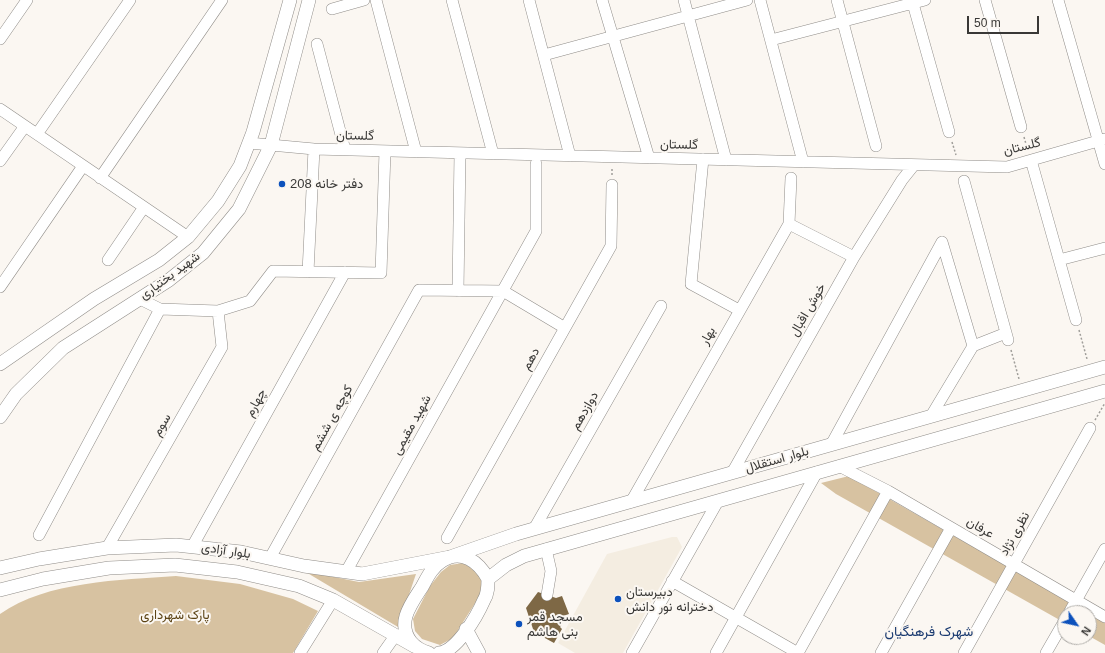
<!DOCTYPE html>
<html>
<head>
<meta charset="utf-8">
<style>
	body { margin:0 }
	#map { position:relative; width:1105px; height:653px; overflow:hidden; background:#fbf7f2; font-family:Helvetica,sans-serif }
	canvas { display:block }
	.north { position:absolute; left:1057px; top:605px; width:40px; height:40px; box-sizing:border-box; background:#fbf7f2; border:1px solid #adaba7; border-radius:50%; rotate:124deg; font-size:11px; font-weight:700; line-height:16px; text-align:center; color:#393836 }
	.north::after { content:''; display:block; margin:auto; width:14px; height:18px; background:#0c51bc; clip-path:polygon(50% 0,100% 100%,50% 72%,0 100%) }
	.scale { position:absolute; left:967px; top:16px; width:72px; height:18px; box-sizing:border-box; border:2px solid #393836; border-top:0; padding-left:5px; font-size:12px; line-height:14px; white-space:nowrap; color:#393836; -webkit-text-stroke:3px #fbf7f2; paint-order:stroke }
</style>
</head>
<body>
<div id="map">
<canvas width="1105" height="653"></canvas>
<div class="north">N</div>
<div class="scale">50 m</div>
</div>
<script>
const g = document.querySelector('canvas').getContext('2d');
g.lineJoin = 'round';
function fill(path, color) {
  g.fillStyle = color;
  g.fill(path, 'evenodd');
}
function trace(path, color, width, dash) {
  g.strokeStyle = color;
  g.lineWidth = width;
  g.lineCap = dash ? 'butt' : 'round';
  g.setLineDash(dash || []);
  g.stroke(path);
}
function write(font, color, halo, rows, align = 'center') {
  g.font = font + ' Helvetica,Vazirmatn,sans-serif';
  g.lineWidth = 4;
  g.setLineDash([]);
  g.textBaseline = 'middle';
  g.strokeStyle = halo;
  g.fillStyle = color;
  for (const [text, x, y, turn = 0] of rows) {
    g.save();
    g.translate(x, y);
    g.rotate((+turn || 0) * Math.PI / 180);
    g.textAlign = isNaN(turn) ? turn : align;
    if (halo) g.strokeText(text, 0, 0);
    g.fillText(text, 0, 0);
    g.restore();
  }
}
const built = new Path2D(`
	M672,537H677L682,547L623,653H575L558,643L607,554Z`);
const green = new Path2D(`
	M849,476L1105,622V645L1089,636V613H1065V623L836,494L821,483Z
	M463,563L475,570L483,583L479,597L453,638L440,645L422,639L415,631L413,619L430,586L441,572L450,565Z
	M304,571L359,582L416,574L398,627Z
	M176,576L240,584L293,599L318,611L293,653H0V614C47,581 120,580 176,576Z`);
const building = new Path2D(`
	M538,592L556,598L562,596L569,614L563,616L564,621L560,627L562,629L554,643L534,632L526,608Z`);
const path = new Path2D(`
	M1024,137L1028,151
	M952,142L956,155
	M612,175V167
	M1079,330L1087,359
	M1011,350L1019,379
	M1095,420L1105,403`);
const minor = new Path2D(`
	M376,0L416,152
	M452,0L493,154
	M529,0L570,156
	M602,0L649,158
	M684,0L726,160
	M760,0L803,162
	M837,0L876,146
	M912,0L949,132
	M985,0L1021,127
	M1058,0L1105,164
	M332,9L364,0
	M0,39L27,0
	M771,40L925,0
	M317,44L345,150
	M544,55L747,0
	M0,109L188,237
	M37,134L130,0
	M249,143L314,149L1007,167L1105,139
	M703,159L691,284L739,310
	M1031,160L1076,320
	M0,161L25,126
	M100,178L222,0
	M964,181L1008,340
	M789,224L854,257
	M942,242L973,346
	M108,260L144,207
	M1059,260L1105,248
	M308,272L314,149
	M0,287L83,166
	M458,291L460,153
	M140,299L160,309L218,311L250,301L273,271L381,273L385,151
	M973,346L1006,333
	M931,416L973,346
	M831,445L942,242
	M839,466L888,491L1105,617
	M732,473L854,257L902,180L914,165
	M631,502L789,224L791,178
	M534,529L661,306
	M39,535L160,309
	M447,538L611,246L612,185
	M192,547L345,272
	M107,548L222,347L218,311
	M546,549L551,571L547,595
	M270,558L419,290L503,291L565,328
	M346,572L536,231V164
	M672,581L798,653
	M1069,613L1105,549
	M300,653L333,600
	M383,653L395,636
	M632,653L718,501
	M716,653L817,472
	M798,653L888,491
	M881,653L951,528
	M964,653L1090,428
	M1046,653L1065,620`);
const major = new Path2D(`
	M0,364L94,299L159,260L188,237L218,201L240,166L253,132L290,0
	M0,417L16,394L63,348L169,280L203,253L239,209L271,145L309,0
	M0,568L39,559L107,548L176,545L241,552L304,566L362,574L450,557L516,534L1105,367
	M488,579L506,565L524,556L1105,391
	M0,590L43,579L109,568L175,565L237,572L299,586L333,600L414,646
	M466,629L479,653
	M429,653C422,651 416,648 411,642C396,623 411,604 422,587C427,578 432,567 442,561C461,548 479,562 488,579C488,586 488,594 484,600C477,616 457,651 439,653`);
const markers = [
	[282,184,4,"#0c51bc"],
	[618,599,4,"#0c51bc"],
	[519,624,4,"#0c51bc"]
];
const streetNames = [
	["گلستان",355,136,1],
	["گلستان",679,145,1],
	["گلستان",1022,147,-14],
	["شهید بختیاری",170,276,-36],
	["خوش اقبال",808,310,-60],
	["بهار",708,336,-61],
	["دهم",531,359,-61],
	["چهارم",256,403,-61],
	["دوازدهم",585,411,-60],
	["کوچه ی ششم",332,418,-61],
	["سوم",162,425,-60],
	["شهید مقیمی",412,425,-61],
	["بلوار استقلال",777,460,-16],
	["عرفان",980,528,30],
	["نظری نژاد",1015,534,-61],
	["بلوار آزادی",226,551,8]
];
const poiNames = [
	["دفتر خانه 208",290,184],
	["دبیرستان",626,592],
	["دخترانه نور دانش",626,607],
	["مسجد قمر",527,617],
	["بنی هاشم",527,632]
];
const parkNames = [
	["پارک شهرداری",175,615]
];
const neighbourhoodNames = [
	["شهرک فرهنگیان",929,632]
];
fill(built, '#f4ede1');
fill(green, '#d7c2a1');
fill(building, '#7e6845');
trace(minor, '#908d89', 12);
trace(major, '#908d89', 14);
trace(path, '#a09e9a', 1.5, [2, 2]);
trace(minor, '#fff', 11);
trace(major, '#fff', 13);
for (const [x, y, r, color] of markers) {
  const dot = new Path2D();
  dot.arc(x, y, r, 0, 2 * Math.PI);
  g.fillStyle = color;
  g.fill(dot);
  trace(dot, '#fbf7f2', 1.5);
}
write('13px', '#393836', '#fbf7f2', streetNames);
write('13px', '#393836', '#fbf7f2', poiNames, 'left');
write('13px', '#5b4213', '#fbf7f2', parkNames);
write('14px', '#1a3a70', '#fbf7f2', neighbourhoodNames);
</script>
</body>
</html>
